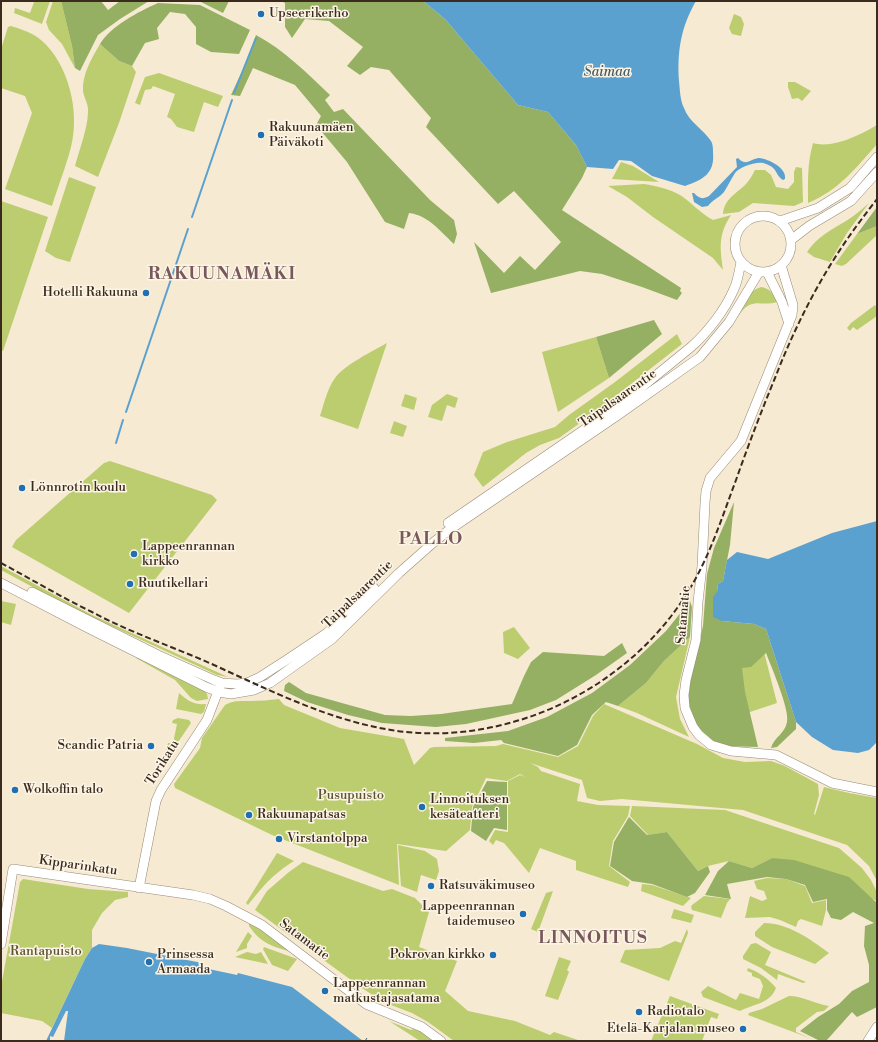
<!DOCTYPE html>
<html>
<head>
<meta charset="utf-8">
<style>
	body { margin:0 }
	#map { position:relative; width:878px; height:1042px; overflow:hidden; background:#f6ead2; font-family:"Libre Bodoni",serif }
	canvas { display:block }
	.frame { position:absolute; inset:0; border:2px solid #3b2a1e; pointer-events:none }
</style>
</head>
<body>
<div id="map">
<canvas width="878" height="1042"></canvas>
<div class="frame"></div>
</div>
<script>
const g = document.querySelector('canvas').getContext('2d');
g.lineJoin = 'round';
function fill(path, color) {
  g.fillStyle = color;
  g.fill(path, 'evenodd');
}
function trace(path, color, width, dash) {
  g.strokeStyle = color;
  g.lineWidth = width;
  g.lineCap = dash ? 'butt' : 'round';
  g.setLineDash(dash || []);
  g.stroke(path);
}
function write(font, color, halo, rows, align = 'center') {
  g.font = font + ' "Libre Bodoni",serif';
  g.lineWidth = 3;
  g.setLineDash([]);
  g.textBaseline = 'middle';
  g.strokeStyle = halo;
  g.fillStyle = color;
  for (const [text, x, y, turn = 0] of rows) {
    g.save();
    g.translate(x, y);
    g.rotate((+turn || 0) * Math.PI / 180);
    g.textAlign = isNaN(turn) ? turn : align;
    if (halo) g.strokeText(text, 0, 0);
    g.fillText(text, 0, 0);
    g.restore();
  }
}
const green = new Path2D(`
	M33,1H50L42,24L14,13L15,8L30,13L34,2Z
	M53,1H61L72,46L75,68L62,44L49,30L46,22Z
	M734,14L741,17L744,24L741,36L732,34L729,28Z
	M11,26C21,29 33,33 41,40C69,64 80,112 71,147C66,167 58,186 52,206L5,189L32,113L25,96L1,88V49L8,27Z
	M100,44L119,61L132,66L136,72L119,123L98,177L75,166C79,151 88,127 88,112C89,105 84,98 83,91C82,74 92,58 100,44Z
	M159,73L223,96L218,107L204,102L194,132L177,127L171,119L167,117L175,94L153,86L151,89L145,90L140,105L135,103L145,77Z
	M788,82H795L811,91L802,101L798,98L792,99L788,87Z
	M877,125V144C856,168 839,190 808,203C808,181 807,165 813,143C833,149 860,135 877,125Z
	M621,162L633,166L659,182L612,179Z
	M796,167L802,168L803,202L794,206L753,203L739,212L723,214C724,200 735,194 744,186C749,181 752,176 755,170H765L771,175L776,187L788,189L794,182V172Z
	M69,177L96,187L70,262L56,258L45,251Z
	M644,184C656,186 670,189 680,195C692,203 700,213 713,220L731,215C718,235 720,247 723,270L713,258L653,217L627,197L608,186Z
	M1,201L48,217L3,351L1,350Z
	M869,203L847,233L830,262L814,257L807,252C817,237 831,230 846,221C854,216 862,209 869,203Z
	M877,226V235L846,264L842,266L835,264L857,234Z
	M761,287C771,289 773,293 777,302C761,307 752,296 739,315L737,314C744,303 748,291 761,287Z
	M875,305L877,308V316L857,330L853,327L850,331L847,328L851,323Z
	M677,334L682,344L594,413L559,438L540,445L526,453L483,487L474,475L483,452L507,442L555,427L569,415L615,382Z
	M596,337L609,378L558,412L542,352Z
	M387,343L358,429L320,416C324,404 327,389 335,378C344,365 373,351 387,343Z
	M405,394L417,398L414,410L401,406Z
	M447,394L458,398L455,408L447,405L442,421L428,417L432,405Z
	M394,421L407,426L403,437L390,433Z
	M110,461L212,495L217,500L129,613L12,547L16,540L104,463Z
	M1,566L92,615L228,677L217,675L66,605L1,570Z
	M1,601L16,604L11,625L1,622Z
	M514,627L530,648L518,659L504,653L503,632Z
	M690,637L676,697L680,719L689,737L637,713L618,706L646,683L664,661Z
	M762,644L777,703L735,717L719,655Z
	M141,656L202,688L207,694L208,699L197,701L191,698L175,680L136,658Z
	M179,693C188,701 194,705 206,704L204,712L201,714L176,709Z
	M279,699L284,705L340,728L404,739L414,765L430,748L434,747L496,746L503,744L558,757L578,746L593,716L604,704L697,744L723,758L745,762L771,761L785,766L818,784L819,795L814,814L815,815L824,787L849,793L877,798V881L869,866L847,845L743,810L622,799L600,801L587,798L582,780L530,763L538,767L541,771L580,784L577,801L598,805L630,806L628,816L613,841L609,866L630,882L628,887L576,870V861L540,848L529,873L504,843L496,840L493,845L489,841L495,830L508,832V781L520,775L525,777L520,774L507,781L486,778L472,807L470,830L446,851L397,844L399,885L272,835L175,788L174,784L200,748L202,738L225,705C233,700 241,701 250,701C260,701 270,700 279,699Z
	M178,718L189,720L191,723L170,754L168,752L165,754L168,743H173L177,724L172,723L173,720Z
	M632,806L725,810L839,848L862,868L871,880L877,892V903L875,900L772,858L752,868L729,861L708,866L698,871L667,832L648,835L630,816Z
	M398,845L425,851L437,859L439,871L436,880L421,875L417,892L401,886Z
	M277,853L294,861C272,875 264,885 248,905L246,903Z
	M303,862L383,891L392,889L415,898L429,912L419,947L457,961L445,991L468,1011L515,1021L550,1035L554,1032L581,1041H454L428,1022L412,1013L383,1002L362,988L255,910L267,891L289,872Z
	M767,878L786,879L805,886L812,903L826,900V910L822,926L801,919L798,921L796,927L780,920L770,917L745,918L750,896L762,901L767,899L764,891L757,889L754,881Z
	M23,879L88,889L128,892V897L115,900L102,913L92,930V948L85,959L52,1028L42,1021L1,1013V987L20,882Z
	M642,884L652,885L691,898L683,906L641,891Z
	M553,891L538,932L531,929L546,893Z
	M704,896L730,899L727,903L721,918L692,910L691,907L692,905Z
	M674,909L694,915L691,923L671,918Z
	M249,922L294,953C273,946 262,945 249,926Z
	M764,923C788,923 810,939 829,953L815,964L772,947L755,936V932Z
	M687,929L688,933L669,981L620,962L625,950L660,948L675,941L681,943Z
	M248,932L252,936L247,944V948L236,952Z
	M756,943L771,952L765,965L806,982L803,983L778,974L777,980L761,968L743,959V956L751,944Z
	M264,947L297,959L288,971L272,965L263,949Z
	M247,952L256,954L261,952L268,964L235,957Z
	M559,957L571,961L567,970L569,972L558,1000L545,996Z
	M748,968C759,972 769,979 776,988C770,1004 753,1004 740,1011L703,997L701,992L708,986L736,1000L740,993L759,999L763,986L760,979L752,976V973L747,971Z
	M670,996L719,1014L717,1019L711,1017L702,1041H651Z
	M789,996C803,996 815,1004 829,1006L824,1011L817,1012L796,1028V1032L812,1039L748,1015L749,1013L762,1009Z
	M389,1021L411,1030L413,1029L422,1032L435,1041H420Z`);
const forest = new Path2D(`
	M61,1H101L108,10L120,1H149L120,19L98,35L80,71L75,68L72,46Z
	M199,1H229L223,13Z
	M281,1H423L445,19L518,105L548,112L576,145L587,167L582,178L562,210L681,288L680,291L682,293L677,300L642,287L602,274L580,271L491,293L474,242L504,273L520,256L535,270L561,242L514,191L498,204L426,127L431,118L389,70L371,67L360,75L347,66L363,47L329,21L305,19L292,38L285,27V3Z
	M158,3L200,5L250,30L239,54L211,52L196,44V27L185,14L170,12L157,28L159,39L145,43L132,66L119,61L100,44C111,26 138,12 158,3Z
	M256,35C284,50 307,73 330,95L325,100L334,112L343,109L430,200L454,220L457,234L454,244C441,232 428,215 409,213L404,229L385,222L347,162L316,125L321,116L295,85L253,68L240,96L231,95L243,69Z
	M877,207V226L857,234Z
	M654,320L662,334L609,378L596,337Z
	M734,502L730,545L723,581L718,584L717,592L722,621L754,624L766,629L796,722V729L777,747L771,748C774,737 785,734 787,722C790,710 771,666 766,653L751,667L742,668L745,692L758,747L723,746L712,740L700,729L692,716L688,698L691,679L703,626L707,574L714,548Z
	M690,601L692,607L690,637L664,661L646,683L618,706L606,702L592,715L577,745L558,756L504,743L501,740L474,743L445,741V738L508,731L547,717L592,693L630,665L666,631Z
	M622,643L627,653L596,675L556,700L530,710L466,724L436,727L382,723L348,715L307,702L284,691L285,685L289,682L306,693L385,715L411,716L441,714L512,704L524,676L531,662L543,652L604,656Z
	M487,781L507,782V830L494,828L486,841L471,831L473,807Z
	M629,817L647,835L667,832L698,871L708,866L710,872L695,893L687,897L652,884L632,881L610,866L614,842Z
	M772,858L794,860L849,877L877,903V1007L857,1017L852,1012L826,1041H820L800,1031L818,1017L839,1004L852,991L869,982V965L864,946L865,926L874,923L853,912L841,920L831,918L827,910V899L813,902L805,885L786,879L767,877L727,884L731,899L705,895L718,871L729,861L752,868Z`);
const water = new Path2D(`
	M423,1H696C681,27 677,51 679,81C680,90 680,100 684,108C689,122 703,129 711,141C713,144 713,149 713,153C715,174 702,180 685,186L652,176L631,161L619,160L613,169L587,167L576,145L548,112L518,105L445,19Z
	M738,158C740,160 741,161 744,162C749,163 754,158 759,158C769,159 787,168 785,179L783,180C775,175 778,168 766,164C758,160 740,167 735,173C731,179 728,186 724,192C719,198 712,200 708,206L702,207L694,202L692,193H694C699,198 702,200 709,196L737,167L736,159Z
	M877,521V765L876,743L869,750L858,753L833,750L812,737L796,722L766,629L754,624L722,621L713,617V597L717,592L718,584L723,581L727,560L737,552L768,559L832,533Z
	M99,944L127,948L197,962H199V967L237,975L238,973L292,987L363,1041H46L85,959L92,948Z`);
const pier = new Path2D(`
	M66,1011H68L64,1041H50V1036L53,1037Z`);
const stream = new Path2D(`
	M234,93L256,38
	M192,217L232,100
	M126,412L188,229
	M116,443L123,420`);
const ferry = new Path2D(`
	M365,1041L367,1038`);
const secondary = new Path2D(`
	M735 244a28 28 0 1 1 56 0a28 28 0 1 1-56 0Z
	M780,221L818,208L850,188L877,157
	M791,240L809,226L851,201L877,172
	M781,265L793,305L792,315L741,441L710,478L706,491L705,503L702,566L698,602L696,640L686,680L684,695L685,708L693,727L699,735L711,745L731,751L776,755L832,783L877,792
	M767,272L782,302L789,324
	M448,523L616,408L691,347C708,332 725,310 734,289C738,281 739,271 741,262
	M1,583L88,628L206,687L219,692L231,694L254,690L270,683L332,639L399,573L434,542L449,530L618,415L700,357L729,322L759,272
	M32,592L158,655L214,680L222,683L237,684L247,683L260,677L285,661L327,633L374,588
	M139,888L156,801L161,790L207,720L220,686
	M1,944L13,869L193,895L210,899L226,906L262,925L366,1004L422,1027L441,1041
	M868,1041L877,1027`);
const rail = new Path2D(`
	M1,563C31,579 61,597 92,612C131,633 174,647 214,665C271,691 329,720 391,730C512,749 640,684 697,576C713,546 724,512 736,480C748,446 761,412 775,378C794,329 818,281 848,238C857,225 867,212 877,199`);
const markers = [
	[261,14,4,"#1f6fb2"],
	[261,135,4,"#1f6fb2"],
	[146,293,4,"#1f6fb2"],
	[22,488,4,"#1f6fb2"],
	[134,554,4,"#1f6fb2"],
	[130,584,4,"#1f6fb2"],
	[151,746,4,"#1f6fb2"],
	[15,790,4,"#1f6fb2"],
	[422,807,4,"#1f6fb2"],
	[249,815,4,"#1f6fb2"],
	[279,839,4,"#1f6fb2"],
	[431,886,4,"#1f6fb2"],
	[523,914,4,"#1f6fb2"],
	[493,955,4,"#1f6fb2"],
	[149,962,4,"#1f6fb2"],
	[325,991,4,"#1f6fb2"],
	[639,1012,4,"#1f6fb2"],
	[743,1029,4,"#1f6fb2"]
];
const poiNames = [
	["Upseerikerho",269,14],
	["Rakuunamäen",269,128],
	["Päiväkoti",269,143],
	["Hotelli Rakuuna",138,293,"right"],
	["Lönnrotin koulu",30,488],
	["Lappeenrannan",142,547],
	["kirkko",142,562],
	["Ruutikellari",138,584],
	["Scandic Patria",143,746,"right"],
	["Wolkoffin talo",23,790],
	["Linnoituksen",430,800],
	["kesäteatteri",430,815],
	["Rakuunapatsas",257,815],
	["Virstantolppa",287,839],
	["Ratsuväkimuseo",439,886],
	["Lappeenrannan",515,907,"right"],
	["taidemuseo",515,922,"right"],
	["Prinsessa",157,955],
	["Armaada",157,970],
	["Pokrovan kirkko",485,955,"right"],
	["Lappeenrannan",333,984],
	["matkustajasatama",333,999],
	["Radiotalo",647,1012],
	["Etelä-Karjalan museo",735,1029,"right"]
];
const streetNames = [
	["Taipalsaarentie",618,399,-35],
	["Taipalsaarentie",358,595,-44],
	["Satamatie",684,615,-85],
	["Torikatu",163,763,-58],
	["Kipparinkatu",78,866,8],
	["Satamatie",304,940,37]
];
const parkNames = [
	["Pusupuisto",351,796],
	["Rantapuisto",46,952]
];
const waterNames = [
	["Saimaa",607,73]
];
const districtNames = [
	["RAKUUNAMÄKI",222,275],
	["PALLO",431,540],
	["LINNOITUS",593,939]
];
fill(green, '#bccd70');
fill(forest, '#95b062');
fill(water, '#5aa1d0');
fill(pier, '#f6ead2');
trace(stream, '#5aa1d0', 2);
trace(ferry, '#475a65', 1, [5, 4]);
trace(secondary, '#988a78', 10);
trace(secondary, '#fff', 9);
trace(rail, '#3b2a1e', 2, [6, 3]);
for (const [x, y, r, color] of markers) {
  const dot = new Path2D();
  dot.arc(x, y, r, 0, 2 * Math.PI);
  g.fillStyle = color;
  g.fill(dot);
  trace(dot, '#fcf5e5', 1.5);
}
write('13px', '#3b2a1e', '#fcf5e5', poiNames, 'left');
write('13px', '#3b2a1e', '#fcf5e5', streetNames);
write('13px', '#5b5332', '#fcf5e5', parkNames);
write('italic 14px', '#475a65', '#fcf5e5', waterNames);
g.letterSpacing = '1px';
write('bold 17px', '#78585c', '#fcf5e5', districtNames);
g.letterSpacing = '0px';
</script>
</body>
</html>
